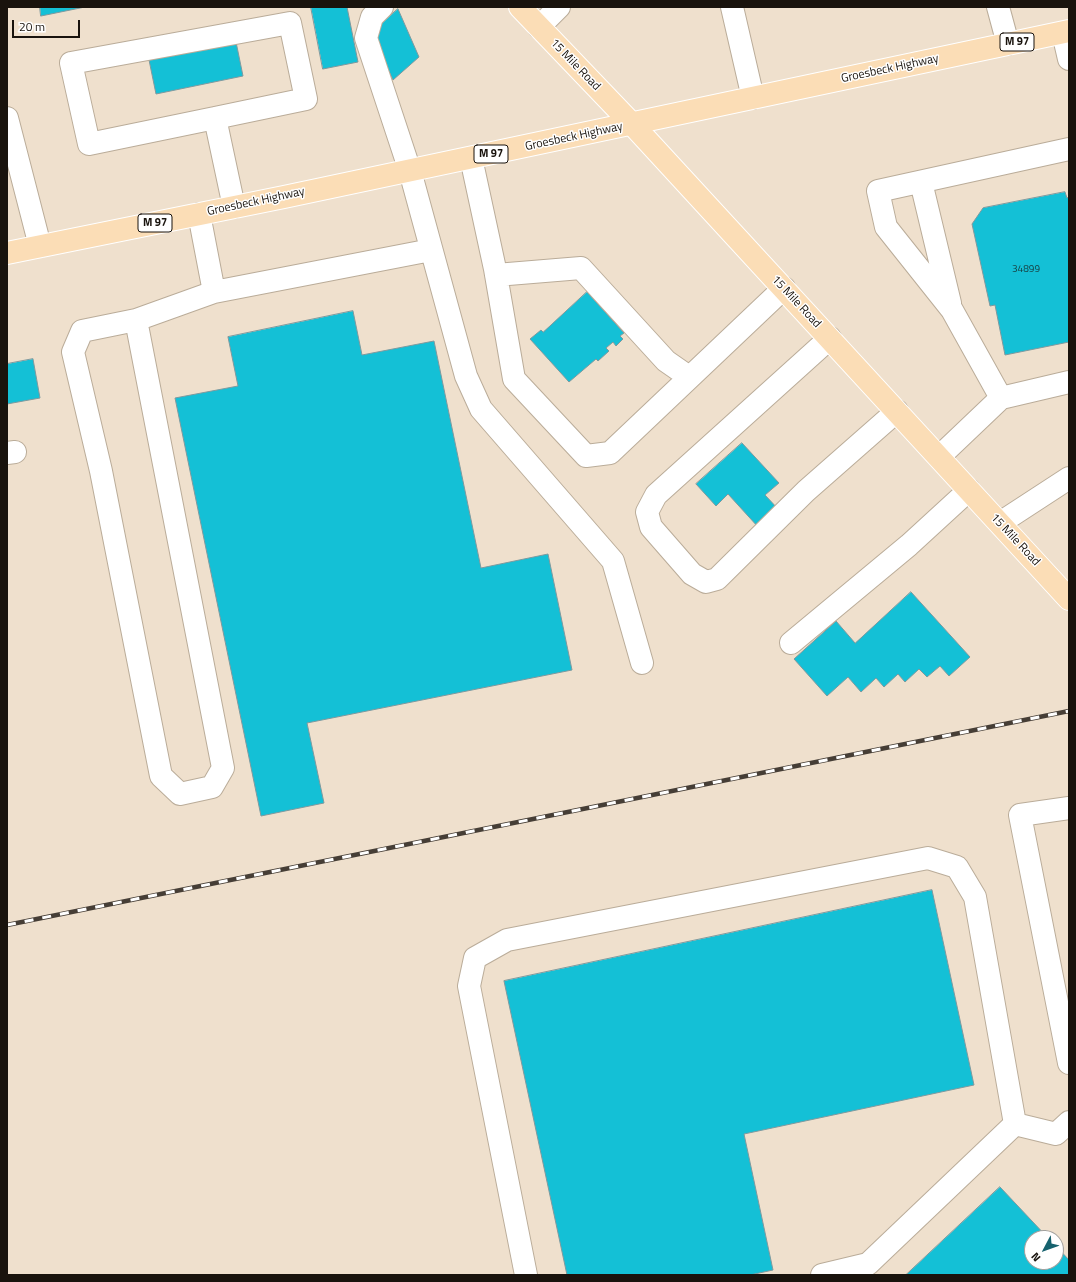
<!DOCTYPE html>
<html>
<head>
<meta charset="utf-8">
<style>
	body { margin:0 }
	#map { position:relative; width:1076px; height:1282px; overflow:hidden; background:#efe0cd; font-family:"Titillium Web",sans-serif }
	canvas { display:block }
	.frame { position:absolute; inset:0; border:8px solid #19130d; pointer-events:none }
	.north { position:absolute; left:1024px; top:1230px; width:40px; height:40px; box-sizing:border-box; background:#fff; border:1px solid #a3a19e; border-radius:50%; rotate:229deg; font-size:11px; font-weight:700; line-height:16px; text-align:center; color:#19130d }
	.north::after { content:''; display:block; margin:auto; width:14px; height:18px; background:#16626e; clip-path:polygon(50% 0,100% 100%,50% 72%,0 100%) }
	.scale { position:absolute; left:12px; top:20px; width:68px; height:18px; box-sizing:border-box; border:2px solid #19130d; border-top:0; padding-left:5px; font-size:12px; line-height:14px; white-space:nowrap; color:#19130d; -webkit-text-stroke:3px #fff; paint-order:stroke }
</style>
</head>
<body>
<div id="map">
<canvas width="1076" height="1282"></canvas>
<div class="frame"></div>
<div class="north">N</div>
<div class="scale">20 m</div>
</div>
<script>
const g = document.querySelector('canvas').getContext('2d');
g.lineJoin = 'round';
function fill(path, color) {
  g.fillStyle = color;
  g.fill(path, 'evenodd');
}
function trace(path, color, width, dash) {
  g.strokeStyle = color;
  g.lineWidth = width;
  g.lineCap = dash ? 'butt' : 'round';
  g.setLineDash(dash || []);
  g.stroke(path);
}
function write(font, color, halo, rows, align = 'center') {
  g.font = font + ' "Titillium Web",sans-serif';
  g.lineWidth = 3;
  g.setLineDash([]);
  g.textBaseline = 'middle';
  g.strokeStyle = halo;
  g.fillStyle = color;
  for (const [text, x, y, turn = 0] of rows) {
    g.save();
    g.translate(x, y);
    g.rotate((+turn || 0) * Math.PI / 180);
    g.textAlign = isNaN(turn) ? turn : align;
    if (halo) g.strokeText(text, 0, 0);
    g.fillText(text, 0, 0);
    g.restore();
  }
}
const building = new Path2D(`
	M40,7H85L41,16Z
	M311,7H347L358,62L323,69Z
	M398,9L419,57L393,80L371,33Z
	M235,37L243,76L156,94L148,55Z
	M1065,192L1067,198L1069,197V342L1005,355L995,305L990,306L972,224L983,208Z
	M587,292L624,333L620,336L623,339L616,346L613,342L606,348L609,351L598,361L596,359L569,382L530,339L541,330L543,332Z
	M353,311L362,355L434,341L481,568L548,554L572,670L307,723L324,803L261,816L175,398L238,386L228,337Z
	M33,359L40,398L7,404V364Z
	M742,443L779,483L765,495L779,510L759,528L728,494L716,506L696,484Z
	M911,592L970,657L949,676L940,666L927,677L919,669L905,682L898,674L884,687L876,678L861,692L848,677L827,696L794,659L836,621L855,643Z
	M932,890L974,1085L744,1134L773,1270L750,1275H567L504,981Z
	M1000,1187L1048,1238H1032V1262H1056V1246L1069,1260V1275H906Z`);
const minor = new Path2D(`
	M382,7L372,17L366,38L410,171L466,376L481,409L613,561L642,663
	M732,7L753,98
	M998,7L1008,44
	M539,27L559,7
	M1063,33L1069,59
	M7,118L40,246
	M215,118L89,144L71,63L290,23L306,99L215,118L234,207
	M471,158L495,269L514,379L586,456L610,453L784,288
	M921,182L950,303
	M199,214L214,292
	M496,275L581,268L666,361L689,377
	M136,320L223,768L212,787L180,794L161,776L101,471L73,352L82,331L136,320L214,292L431,250
	M830,338L656,495L647,512L651,527L692,574L706,582L717,579L806,491L897,411
	M1001,398L952,310L886,227L878,191L1069,149
	M7,453L15,452
	M939,457L1001,398L1069,382
	M1000,523L1069,478
	M791,643L909,545L969,490
	M1069,808L1020,815L1069,1063
	M1015,1124L1056,1134L1069,1122
	M526,1275L469,986L475,958L507,940L928,858L957,867L975,897L1015,1124
	M822,1275L868,1264L1015,1124`);
const major = new Path2D(`
	M520,7L632,124L1069,599
	M7,253L284,197L1069,31`);
const rail = new Path2D(`
	M7,925L1069,711`);
const numberNames = [
	["34899",1026,270]
];
const shields = [
	[1017,42,34],
	[491,154,34],
	[155,223,34]
];
const shieldNames = [
	["M 97",1017,42],
	["M 97",491,154],
	["M 97",155,223]
];
const streetNames = [
	["15 Mile Road",575,65,46],
	["Groesbeck Highway",890,69,-12],
	["Groesbeck Highway",574,137,-12],
	["Groesbeck Highway",256,202,-12],
	["15 Mile Road",796,302,47],
	["15 Mile Road",1015,540,47]
];
fill(building, '#14c0d6');
trace(building, '#7e999e', 1);
trace(minor, '#baac99', 24);
trace(major, '#fff', 24);
trace(minor, '#fff', 22);
trace(major, '#fbddb6', 22);
trace(rail, '#463e36', 4.5);
trace(rail, '#fff', 3, [9]);
write('10px', '#183e3f', null, numberNames);
for (const [x, y, w] of shields) {
  const box = new Path2D();
  box.roundRect(x - w / 2, y - 9, w, 18, 3);
  g.fillStyle = '#fff';
  g.fill(box);
  trace(box, '#19130d', 1);
}
write('bold 11px', '#19130d', null, shieldNames);
write('12px', '#19130d', '#fff', streetNames);
</script>
</body>
</html>
